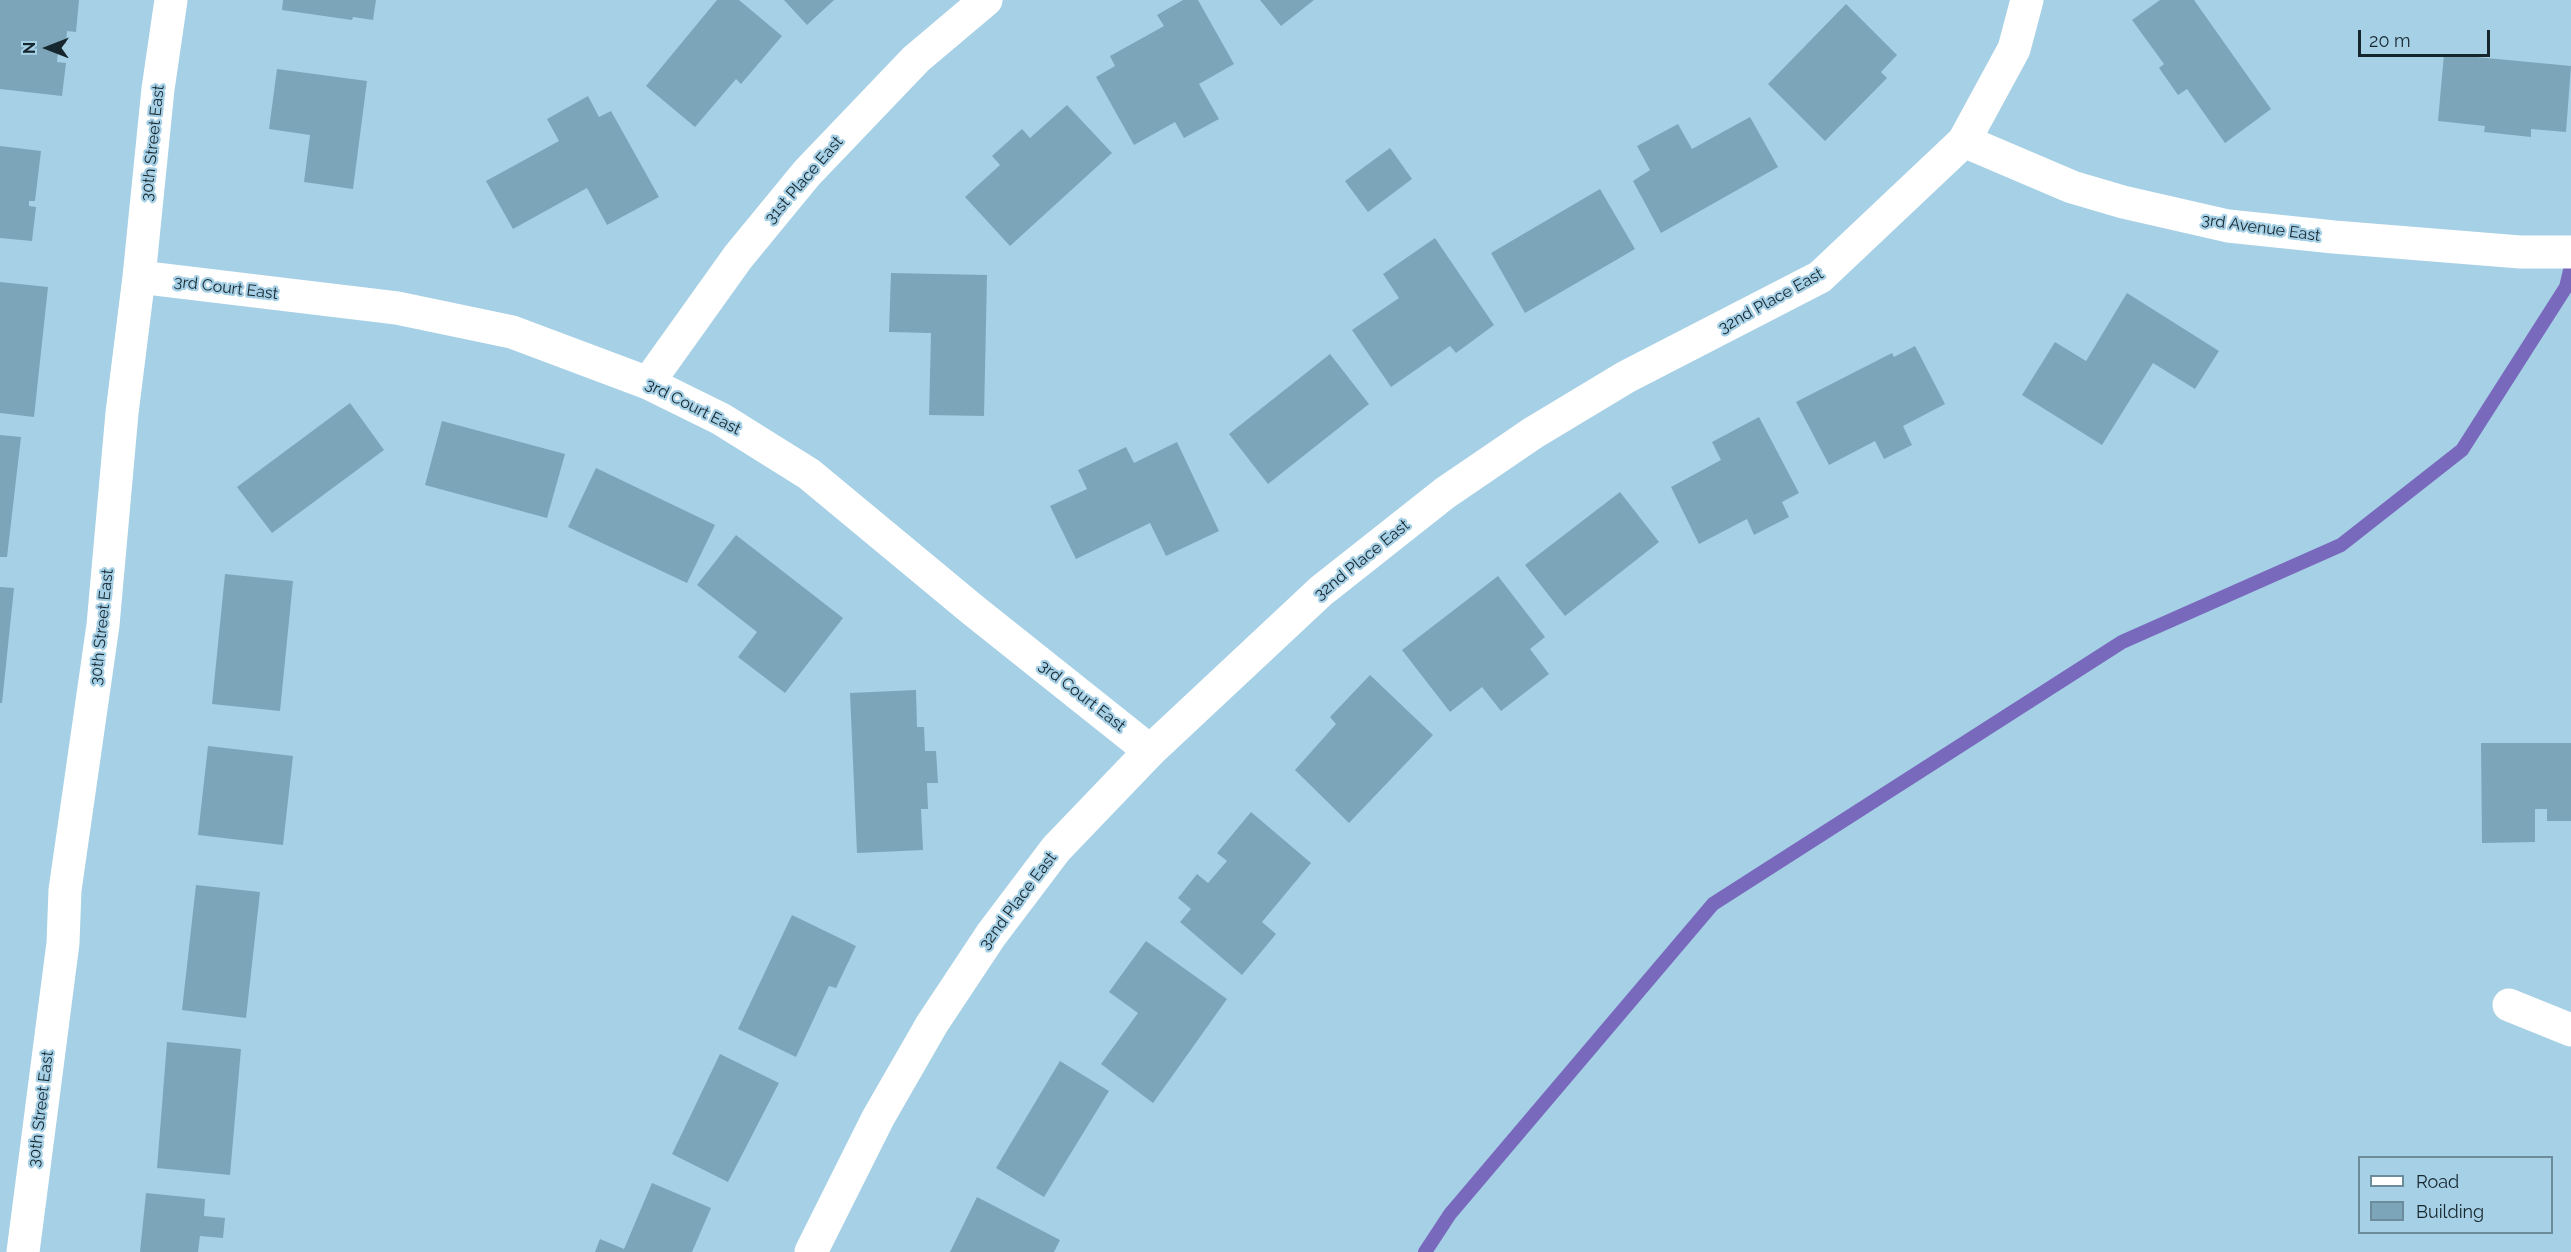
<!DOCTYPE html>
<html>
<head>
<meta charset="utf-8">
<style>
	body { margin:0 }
	#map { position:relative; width:2571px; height:1252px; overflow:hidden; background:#a6d0e5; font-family:Raleway,sans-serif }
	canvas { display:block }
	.legend { position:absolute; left:2358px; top:1156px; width:195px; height:78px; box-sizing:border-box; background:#a6d0e5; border:2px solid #6c8c9c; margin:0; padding:8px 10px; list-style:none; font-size:18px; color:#16262e }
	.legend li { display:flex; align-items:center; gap:12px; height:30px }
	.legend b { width:30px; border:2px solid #6c8c9c }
	.north { position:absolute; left:18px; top:18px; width:60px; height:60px; -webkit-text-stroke:4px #a6d0e5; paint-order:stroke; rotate:270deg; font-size:16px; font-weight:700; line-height:24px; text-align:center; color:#16262e }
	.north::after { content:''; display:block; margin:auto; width:21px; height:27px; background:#16262e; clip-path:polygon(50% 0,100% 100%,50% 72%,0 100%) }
	.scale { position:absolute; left:2358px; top:30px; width:132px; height:27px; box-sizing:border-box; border:3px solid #16262e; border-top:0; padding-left:8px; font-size:18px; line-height:21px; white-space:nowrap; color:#16262e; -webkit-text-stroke:4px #a6d0e5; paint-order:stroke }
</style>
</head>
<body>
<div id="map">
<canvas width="2571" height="1252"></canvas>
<ul class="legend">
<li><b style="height:8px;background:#fff"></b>Road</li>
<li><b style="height:16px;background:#7da5b9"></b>Building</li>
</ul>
<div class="north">N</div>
<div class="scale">20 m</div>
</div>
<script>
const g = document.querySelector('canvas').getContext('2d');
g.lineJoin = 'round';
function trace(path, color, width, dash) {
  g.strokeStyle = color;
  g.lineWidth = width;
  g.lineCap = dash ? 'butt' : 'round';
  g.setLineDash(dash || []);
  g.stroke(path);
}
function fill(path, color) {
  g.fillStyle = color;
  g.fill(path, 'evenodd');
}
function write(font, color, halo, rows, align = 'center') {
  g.font = font + ' Raleway,sans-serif';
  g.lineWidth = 4.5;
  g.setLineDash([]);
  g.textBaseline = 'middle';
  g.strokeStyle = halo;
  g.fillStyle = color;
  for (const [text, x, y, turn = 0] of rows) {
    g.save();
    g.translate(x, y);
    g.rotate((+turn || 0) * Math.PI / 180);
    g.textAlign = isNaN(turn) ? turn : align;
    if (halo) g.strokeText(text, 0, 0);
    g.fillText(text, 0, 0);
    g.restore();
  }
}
const stream = new Path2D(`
	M1425,1252L1450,1214L1713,904L2122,642L2341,545L2462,450L2566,287L2571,266`);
const building = new Path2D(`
	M0,0H79L76,32L67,31L66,44L59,43L57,62L66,63L62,96L0,89Z
	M283,0H376L373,20L353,17L352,20L282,10Z
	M717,0H739L782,36L741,84L736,79L695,127L646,86Z
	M784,0H834L807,25Z
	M1183,0H1198L1234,64L1199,84L1219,119L1184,138L1175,122L1134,145L1096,77L1115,66L1110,56L1164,26L1157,15Z
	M1260,0H1314L1281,26Z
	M2160,0H2194L2271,109L2225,143L2187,89L2178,95L2159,68L2164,64L2132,20Z
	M1846,4L1897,55L1881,72L1887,78L1825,141L1768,84Z
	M2444,54L2571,66L2566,132L2531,129V137L2484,132L2485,126L2438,121Z
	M277,69L367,81L353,189L304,182L310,135L269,129Z
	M588,96L599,117L611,111L659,197L607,225L587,188L513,229L486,181L559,141L547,119Z
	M1067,105L1112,153L1010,246L965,197L1000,165L992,156L1022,129L1030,138Z
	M1750,117L1778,167L1661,233L1633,181L1650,170L1637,146L1678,124L1692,149Z
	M0,146L41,151L35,201H29V206L36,207L32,241L0,238Z
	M1390,148L1412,179L1368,212L1345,181Z
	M1600,189L1635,249L1525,313L1491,253Z
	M1435,238L1494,325L1456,353L1450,346L1391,387L1352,330L1399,298L1383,274Z
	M891,273L987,275L984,416L929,415L931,333L889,332Z
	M0,282L48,287L34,417L0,413Z
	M2127,293L2219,351L2195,389L2153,363L2102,445L2022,395L2055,342L2086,361Z
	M1915,346L1945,404L1903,426L1912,445L1884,459L1875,441L1829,465L1796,402L1892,353L1894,357Z
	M1330,354L1369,404L1268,484L1229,434Z
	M350,403L384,450L272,533L237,487Z
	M1759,417L1799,493L1782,502L1789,517L1754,535L1747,519L1699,544L1671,487L1721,460L1712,442Z
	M442,421L565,454L547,518L425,485Z
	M0,435L21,437L7,557H0Z
	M1177,442L1219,531L1166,556L1150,523L1076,559L1050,506L1087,489L1078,470L1126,447L1134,463Z
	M596,468L715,525L687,583L568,527Z
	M1620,492L1659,542L1565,616L1525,565Z
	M736,535L843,618L785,693L738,657L757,632L697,585Z
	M225,574L293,581L280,711L212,704Z
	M1498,576L1545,637L1530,649L1549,674L1501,711L1482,687L1450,712L1402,650Z
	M0,587L14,588L2,703H0Z
	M1370,675L1433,735L1349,823L1295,770L1336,724L1330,717Z
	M916,690L917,727H924L925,751H936L938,783H927L928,809H921L923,850L857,853L850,693Z
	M2481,743H2571V821H2547V809H2535V842L2482,843Z
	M208,746L293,756L283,845L198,835Z
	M1251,812L1311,863L1262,922L1276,934L1242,975L1180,922L1191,909L1178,898L1197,874L1208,883L1227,861L1217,853Z
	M196,885L260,892L246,1018L182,1010Z
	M792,915L856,946L836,988L829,986L796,1057L738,1029Z
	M1146,941L1227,999L1153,1103L1101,1064L1138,1013L1109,992Z
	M167,1042L241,1049L230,1175L157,1168Z
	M720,1054L779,1083L728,1182L672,1154Z
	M1060,1061L1109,1091L1044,1197L996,1168Z
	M652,1183L711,1208L692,1252H595L600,1239L624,1249Z
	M146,1193L205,1199L204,1216L225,1218L223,1238L200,1236L198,1252H140Z
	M977,1197L1060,1240L1054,1252H950Z`);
const minor = new Path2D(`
	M1964,141L2014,49L2027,0
	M139,277L397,308L512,332L648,383L721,419L809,474L973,610L1150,751
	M648,383L738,257L807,173L916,59L986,0
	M2509,1005L2571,1030
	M23,1252L63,943L65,890L103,625L122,413L139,277L158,89L171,0`);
const tertiary = new Path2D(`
	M811,1252L878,1118L932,1024L991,935L1056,849L1150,751L1321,591L1445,493L1533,433L1626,377L1820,277L1964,141L2072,187L2123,202L2228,226L2334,237L2520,252H2571`);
const streetNames = [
	["30th Street East",153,143,-84],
	["31st Place East",804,180,-49],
	["3rd Avenue East",2261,228,8],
	["3rd Court East",226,288,7],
	["32nd Place East",1771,301,-29],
	["3rd Court East",693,407,27],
	["32nd Place East",1362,560,-39],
	["30th Street East",102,627,-84],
	["3rd Court East",1082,696,38],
	["32nd Place East",1018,901,-53],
	["30th Street East",41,1109,-83]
];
trace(stream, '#7869bd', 14);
fill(building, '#7da5b9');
trace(minor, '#fff', 33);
trace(tertiary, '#fff', 33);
write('16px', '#16262e', '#a6d0e5', streetNames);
</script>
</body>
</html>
